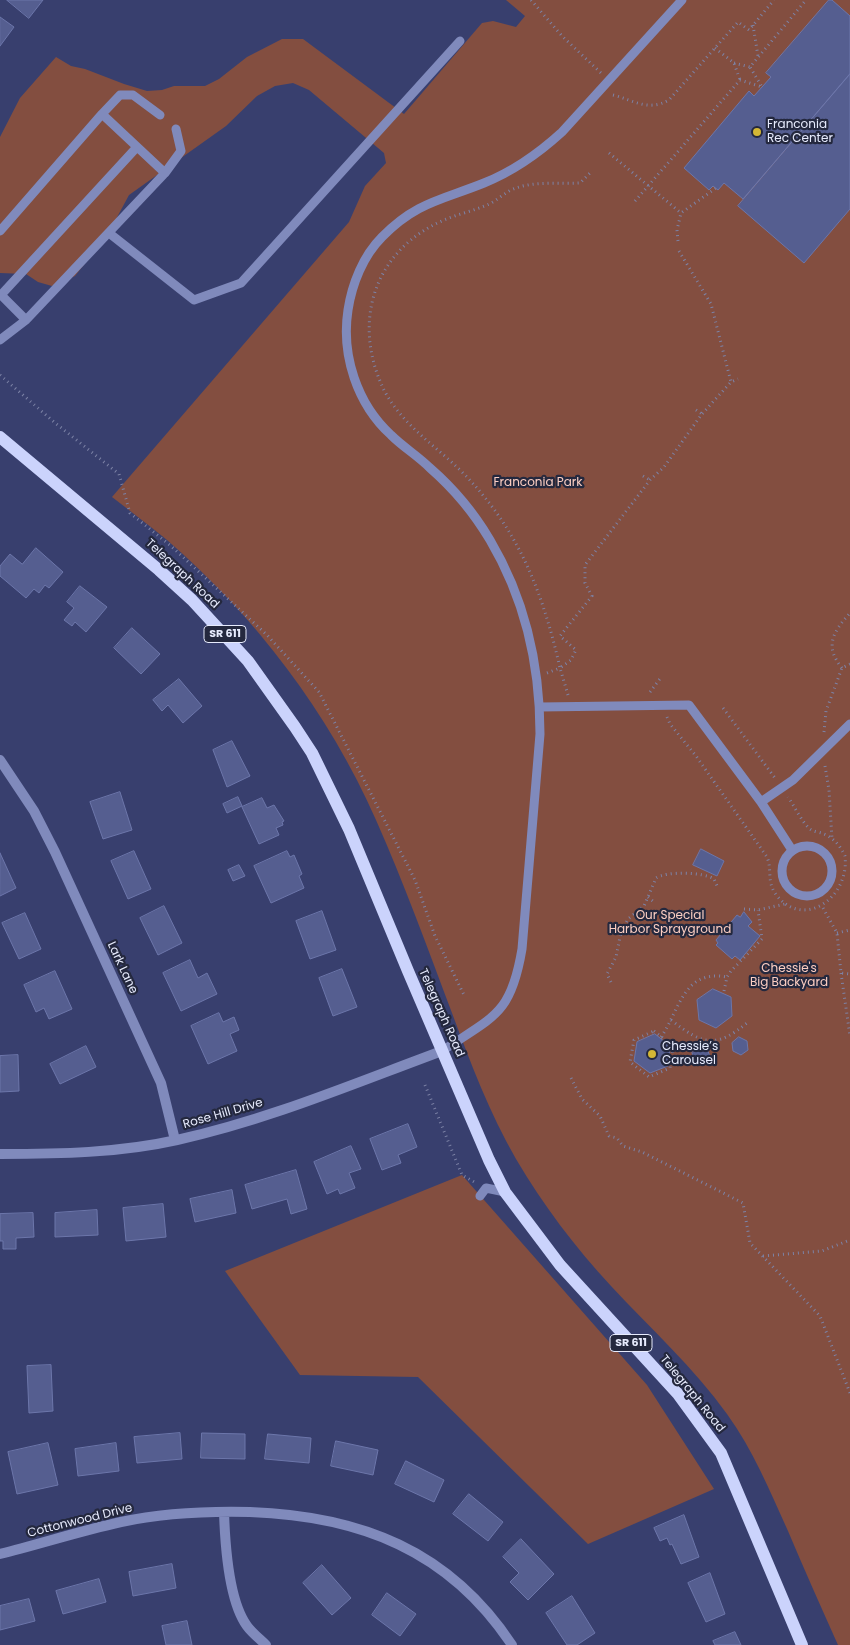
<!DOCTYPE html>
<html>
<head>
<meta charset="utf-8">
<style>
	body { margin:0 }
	canvas { display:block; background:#383f6e }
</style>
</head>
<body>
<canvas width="850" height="1645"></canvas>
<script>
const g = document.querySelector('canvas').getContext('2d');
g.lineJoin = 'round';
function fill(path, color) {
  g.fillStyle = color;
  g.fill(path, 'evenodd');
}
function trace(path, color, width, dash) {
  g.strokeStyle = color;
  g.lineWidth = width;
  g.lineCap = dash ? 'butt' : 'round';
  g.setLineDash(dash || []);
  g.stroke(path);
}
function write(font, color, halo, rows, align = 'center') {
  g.font = font + ' Poppins,sans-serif';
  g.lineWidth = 4.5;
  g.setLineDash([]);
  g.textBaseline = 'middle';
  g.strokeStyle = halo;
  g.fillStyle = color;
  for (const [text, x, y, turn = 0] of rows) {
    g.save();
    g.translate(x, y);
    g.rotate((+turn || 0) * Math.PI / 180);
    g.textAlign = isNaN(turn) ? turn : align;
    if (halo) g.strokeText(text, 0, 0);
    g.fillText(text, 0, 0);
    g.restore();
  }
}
const green = new Path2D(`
	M506,0H850V1645H838C821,1607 804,1569 788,1531C770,1491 753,1450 727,1414C694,1368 650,1328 611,1286C575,1247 543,1205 516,1159C489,1112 471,1064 452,1013C428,949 404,883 376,820C329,713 255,616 167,540C149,525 130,511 112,497L349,222L365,186L386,163L384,153L309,90L293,83L275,86L257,96L226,126L129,195L108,234L75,276L52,286L38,282L26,274L0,273V137L20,98L56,57L71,66L85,69L124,84L147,91L162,90L174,86H205L219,79L247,57L282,39H303L404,114L482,23L493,21L516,27L525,16Z
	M462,1175L647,1385L714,1489L588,1544L418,1377L300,1375L225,1271Z`);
const building = new Path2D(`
	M7,0H43L29,18Z
	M829,0H832L850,16V74L743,199L724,183L718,190L713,186L709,190L684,168L749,91L754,96L771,77L766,73Z
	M0,17L14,27L0,46Z
	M850,74V209L804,263L738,206Z
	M36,548L63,572L49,588L45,585L39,593L34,589L26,598L0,576V566L10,554L22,564Z
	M80,586L107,607L86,632L75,622L72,626L64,620L74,608L67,602Z
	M132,628L160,654L141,674L114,648Z
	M179,679L202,706L183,723L168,705L162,711L153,700Z
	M232,741L250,776L227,787L213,750Z
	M120,792L132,830L103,839L90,802Z
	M238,797L242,806L227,813L223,804Z
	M262,798L267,808L274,805L284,821L282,822L283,825L276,828L279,835L259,844L242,807Z
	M701,849L724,861L717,876L693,865Z
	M134,851L151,889L128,899L111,861Z
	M287,851L290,857L294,855L302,874L299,876L304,888L271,903L254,866Z
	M0,853L16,888L0,896Z
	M239,865L245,876L233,881L228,870Z
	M164,906L182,943L158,955L140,918Z
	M322,911L336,950L310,959L296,921Z
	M744,912L752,922L748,926L760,936L740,960L735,956L732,959L716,945L718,943L716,940L737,915L740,917Z
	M25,913L41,949L19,959L2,923Z
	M190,960L198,978L207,973L217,994L181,1011L163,973Z
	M342,969L357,1007L333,1016L319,978Z
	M55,971L72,1009L49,1019L44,1008L36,1012L24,985Z
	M713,989L731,997L732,1016L716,1028L699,1020L697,1000Z
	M219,1013L223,1022L234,1017L239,1030L230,1034L237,1051L208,1064L191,1026Z
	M655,1034L670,1046L668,1066L650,1073L634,1061L637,1042Z
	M739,1037L747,1041L748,1050L741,1055L733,1051L732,1043Z
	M86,1046L96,1067L60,1084L50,1064Z
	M698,1046L706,1047L710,1056L704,1063L695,1061L692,1053Z
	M18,1055L19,1091L0,1092V1056Z
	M408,1124L417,1147L398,1155L401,1163L382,1170L370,1139Z
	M351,1146L361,1169L349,1173L355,1188L340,1194L338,1189L327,1194L314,1162Z
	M296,1170L307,1209L291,1214L287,1199L252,1209L245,1185Z
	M232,1190L236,1213L195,1222L190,1199Z
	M163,1204L166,1237L126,1241L123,1208Z
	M97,1210L98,1235L55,1237V1213Z
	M33,1213L34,1237L16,1238V1249H3V1241H0V1214Z
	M51,1365L53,1411L29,1413L27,1366Z
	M180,1433L182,1459L137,1463L134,1437Z
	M202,1433L245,1434V1459L201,1458Z
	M268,1434L311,1438L309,1463L265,1459Z
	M336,1441L378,1450L373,1475L331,1466Z
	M48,1443L58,1485L17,1494L8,1452Z
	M116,1443L119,1471L78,1476L75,1449Z
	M406,1461L444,1480L434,1502L395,1484Z
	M469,1494L503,1522L488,1541L453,1514Z
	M684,1515L699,1557L681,1564L672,1544L670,1545L667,1538L660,1541L654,1528Z
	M521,1539L554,1574L528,1600L510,1582L519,1573L503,1557Z
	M172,1564L176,1588L133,1596L129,1572Z
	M322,1565L351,1598L332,1615L303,1583Z
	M710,1573L725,1614L706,1622L688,1583Z
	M99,1579L106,1602L63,1614L56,1591Z
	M387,1593L416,1614L400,1636L372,1615Z
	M572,1596L595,1633L577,1645H567L546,1613Z
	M29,1599L35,1621L0,1630V1606Z
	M187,1621L192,1645H166L162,1626Z
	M735,1632L741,1645H715L713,1641Z`);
const path = new Path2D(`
	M531,0L562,36L601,73
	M753,25L758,56
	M715,48L734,63L740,80
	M734,63L750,67
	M613,95C633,100 648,112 669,100L738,22L749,30L774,0
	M609,153L681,213
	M635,201L740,80L762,87L750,67L806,0
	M678,241L677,230L681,213L716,188
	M679,251L711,304L731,382
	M0,375L54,422L119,474L130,513L171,546L267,635L319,692L415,880L435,936L465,997
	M696,410L702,414
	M643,476L650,480
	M842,668C824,646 833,632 850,613
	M547,673L560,668C542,589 517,526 459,469C433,444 401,423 384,390C351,322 374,250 444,220C458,214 473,211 487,205C497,201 506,191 516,188C536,181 560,184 580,183L590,173
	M650,692L662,676
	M568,695L560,668L571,660L576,650L560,636L592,596L585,583V565L650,480L664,467L702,414L731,382L738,379
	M723,708L775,778
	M667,717L670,724L696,756L767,857C772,869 767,881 775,893C801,931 850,899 845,856C841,847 834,838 824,834C820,832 814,832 810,829C801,821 795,807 788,797
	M824,732L826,711L842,668L850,664
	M825,766L829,790L832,839
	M648,897L655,903
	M823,908L837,933L841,973L850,974
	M744,909L758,910L785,904
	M837,933L850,930
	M841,973L850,1036
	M611,982L607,974L616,957L621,932L628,919L644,906L656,878C666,871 704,872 714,879L718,888
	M724,991L727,977L731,971L762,939L758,910
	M671,1020C703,1045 716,1049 748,1022
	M654,1031L673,1046L670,1068L649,1077L630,1062L634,1040Z
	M661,1037C680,1010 683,969 727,977
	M571,1078L582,1099L600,1116L609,1136L617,1138L623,1146L642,1152L743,1203L750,1243L820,1316L850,1393
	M425,1085L462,1175L476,1183
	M763,1256L822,1251L850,1240`);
const service = new Path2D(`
	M102,114L120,95H133L160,115
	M165,173L181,151L176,129
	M0,231L102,114L165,173L26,320L0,340
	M109,233L194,300L241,283L460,41
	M0,294L26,320
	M1,295L137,147
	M540,707L689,705L761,802L792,850
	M761,802L793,780L850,724
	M782 871a25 25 0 1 1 50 0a25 25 0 1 1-50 0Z
	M442,1051C494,1016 511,1015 522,949L540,734C540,665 525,599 490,540C474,513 453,488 430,468C418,456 403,447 391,435C357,404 341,355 348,310C352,284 363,256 382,237C416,202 442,200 484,183C514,171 539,153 562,132L682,0
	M480,1196L486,1188L505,1192`);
const minor = new Path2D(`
	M0,760L34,811L55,852L161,1083L175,1140
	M224,1512C225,1543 228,1600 247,1626C252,1633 260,1639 266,1645
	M0,1554C40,1544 80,1531 121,1522C163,1513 207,1511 250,1512C360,1516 449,1550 512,1645`);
const tertiary = new Path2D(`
	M0,1154C59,1154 119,1153 177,1140C268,1120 355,1083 442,1051`);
const primary = new Path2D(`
	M0,437L159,570L192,600L248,661L295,727L312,753L349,829L408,971L489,1160L505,1192L560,1265L678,1394L721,1453L802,1645`);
const markers = [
	[757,132,5,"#d3b635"],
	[652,1054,5,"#d3b635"]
];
const shields = [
	[225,634,42],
	[631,1343,42]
];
const shieldNames = [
	["SR 611",225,634],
	["SR 611",631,1343]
];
const poiNames = [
	["Franconia",767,125],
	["Rec Center",767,139],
	["Chessie’s",662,1047],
	["Carousel",662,1061]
];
const parkNames = [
	["Franconia Park",538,483],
	["Our Special",670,916],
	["Harbor Sprayground",670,930],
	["Chessie's",789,969],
	["Big Backyard",789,983]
];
const streetNames = [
	["Telegraph Road",182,574,43],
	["Lark Lane",122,968,65],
	["Telegraph Road",441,1013,66],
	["Rose Hill Drive",223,1114,-16],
	["Telegraph Road",692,1394,51],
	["Cottonwood Drive",80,1521,-14]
];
fill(green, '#834e40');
fill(building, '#555e90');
trace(building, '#6c76aa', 1);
trace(path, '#7d83a6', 3, [1, 4]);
trace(service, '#808abc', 9);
trace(minor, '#808abc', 10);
trace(tertiary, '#808abc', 10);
trace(primary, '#cbd3fc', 12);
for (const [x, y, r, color] of markers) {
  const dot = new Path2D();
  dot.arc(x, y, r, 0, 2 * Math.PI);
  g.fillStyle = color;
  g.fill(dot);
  trace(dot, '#24283e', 2);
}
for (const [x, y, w] of shields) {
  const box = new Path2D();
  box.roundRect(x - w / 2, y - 8.5, w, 17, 4);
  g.fillStyle = '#24283e';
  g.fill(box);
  trace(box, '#e7ebfd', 1);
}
write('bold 11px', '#e7ebfd', null, shieldNames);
write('12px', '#e7ebfd', '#24283e', poiNames, 'left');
write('12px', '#fccec2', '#24283e', parkNames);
write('12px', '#e7ebfd', '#24283e', streetNames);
</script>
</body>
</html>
